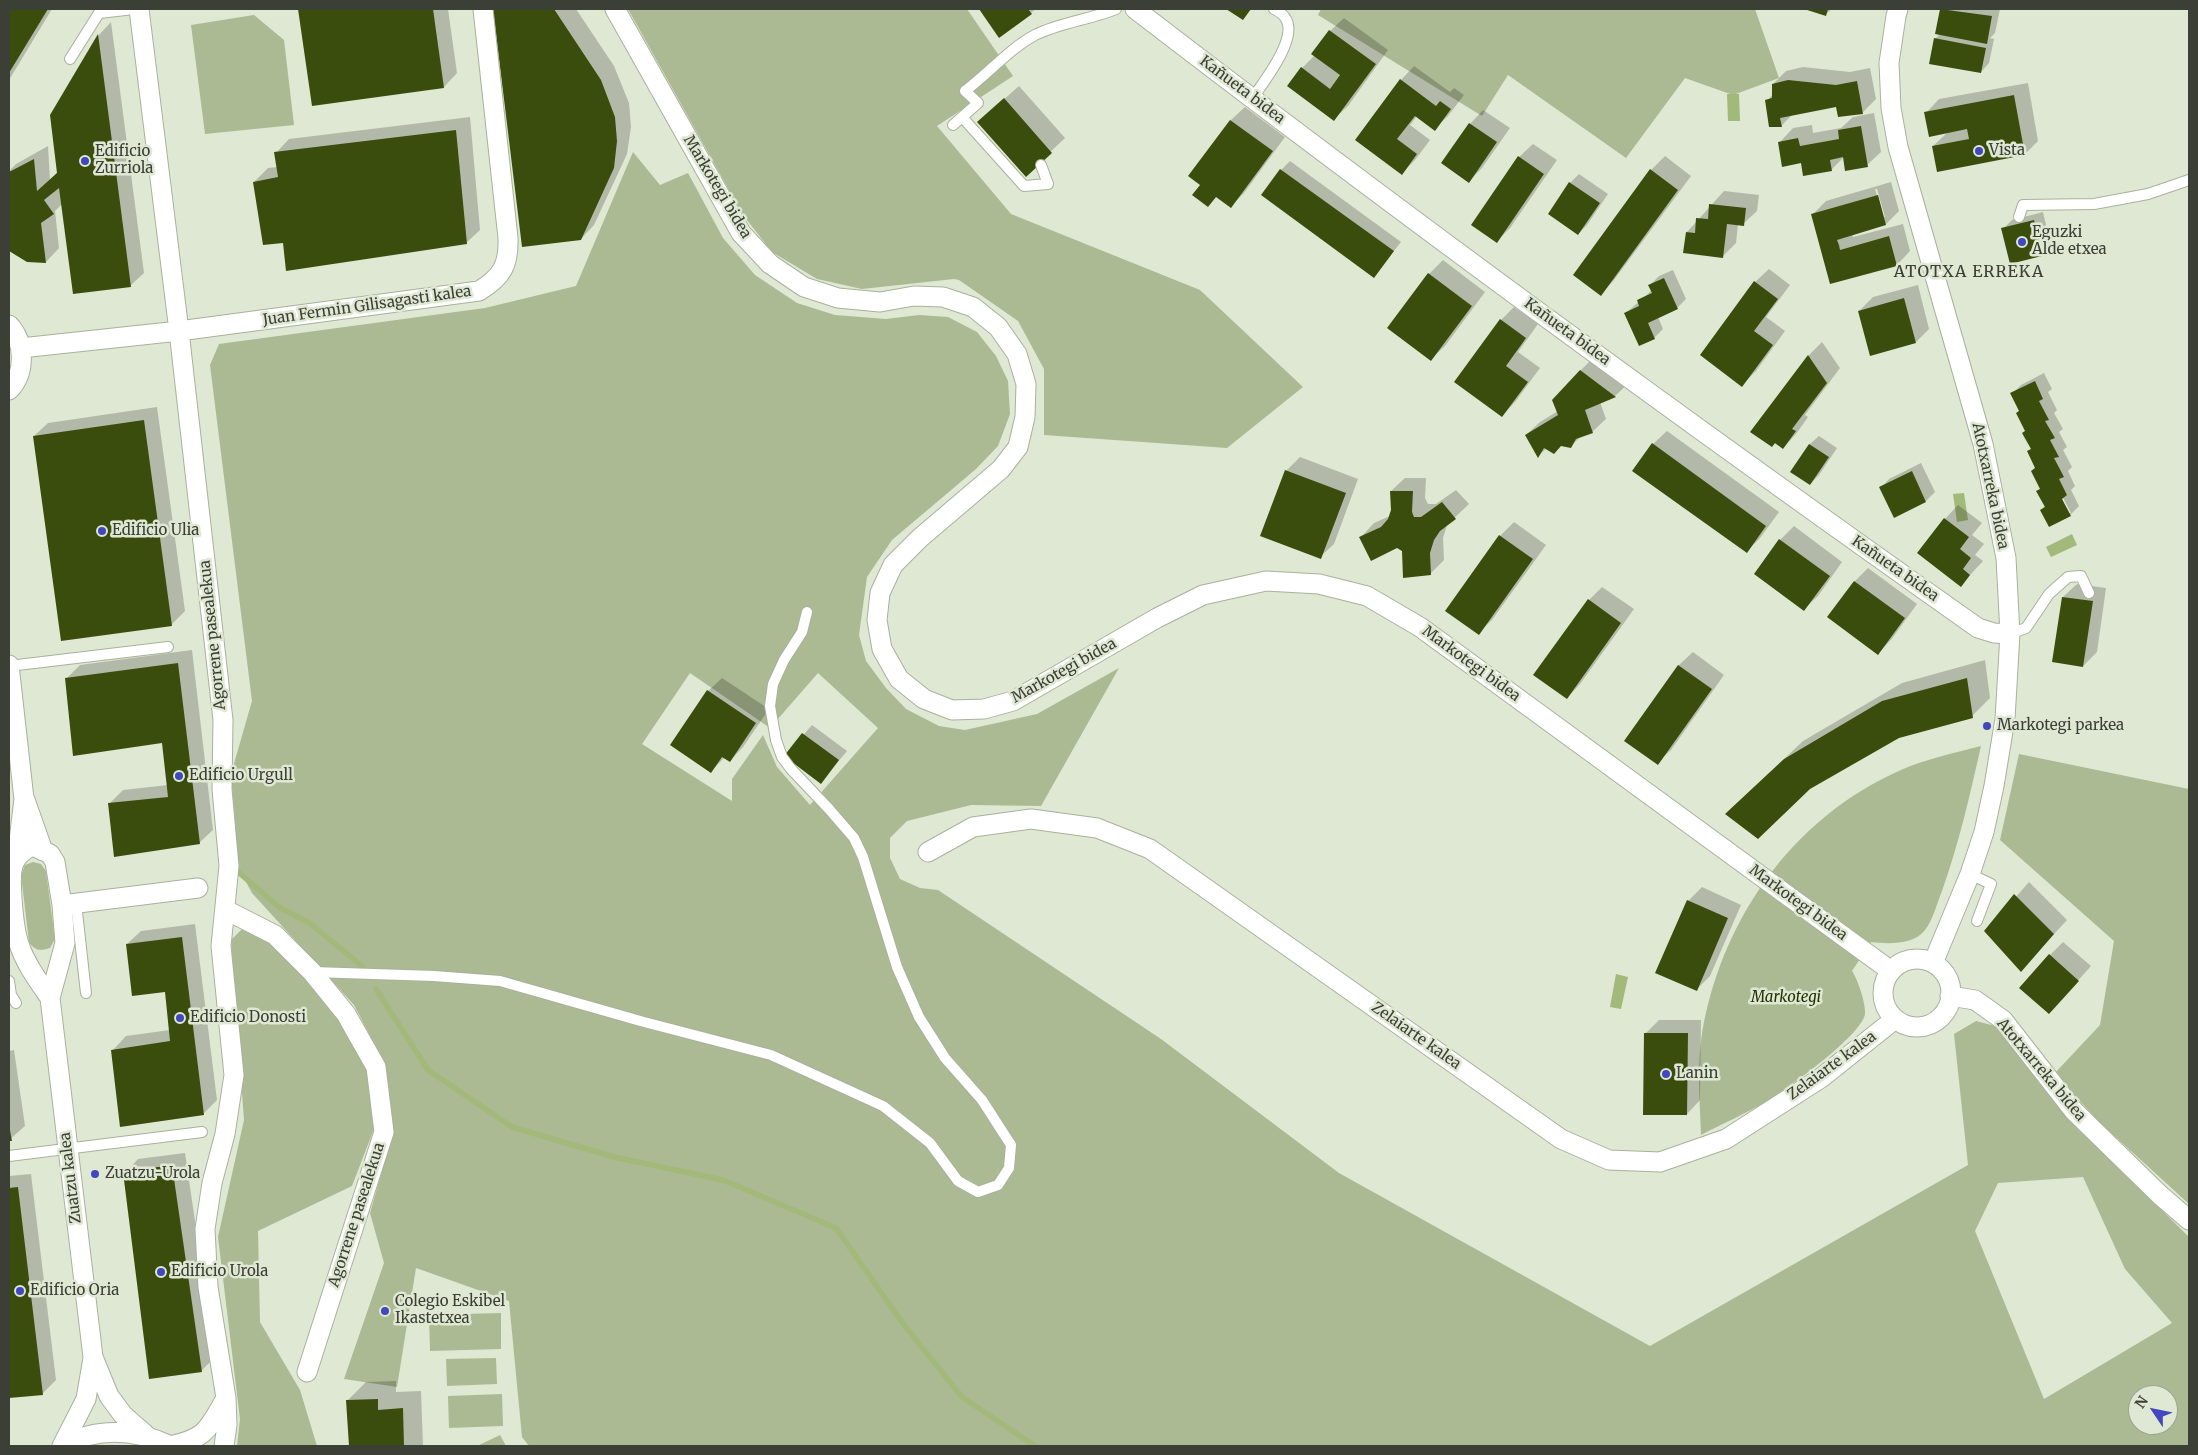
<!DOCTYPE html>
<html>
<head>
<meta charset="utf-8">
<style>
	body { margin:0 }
	#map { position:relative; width:2198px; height:1455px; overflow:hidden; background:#dfe8d2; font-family:Merriweather,serif }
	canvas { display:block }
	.frame { position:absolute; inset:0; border:10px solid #3b3f36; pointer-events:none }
	.north { position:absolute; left:2128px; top:1385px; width:50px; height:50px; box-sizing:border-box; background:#dfe8d2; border:1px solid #9da494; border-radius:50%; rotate:304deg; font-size:14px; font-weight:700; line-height:20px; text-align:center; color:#3b3f36 }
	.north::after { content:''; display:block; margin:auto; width:18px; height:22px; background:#4148bd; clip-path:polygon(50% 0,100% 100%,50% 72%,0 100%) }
</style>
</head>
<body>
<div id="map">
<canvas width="2198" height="1455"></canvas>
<div class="frame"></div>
<div class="north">N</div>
</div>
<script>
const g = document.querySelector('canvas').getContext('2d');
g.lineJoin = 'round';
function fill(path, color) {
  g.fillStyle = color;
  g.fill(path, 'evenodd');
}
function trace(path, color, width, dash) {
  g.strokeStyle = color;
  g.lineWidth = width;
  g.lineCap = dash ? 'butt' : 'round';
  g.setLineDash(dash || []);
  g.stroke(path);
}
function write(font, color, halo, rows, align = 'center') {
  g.font = font + ' Merriweather,serif';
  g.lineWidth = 5;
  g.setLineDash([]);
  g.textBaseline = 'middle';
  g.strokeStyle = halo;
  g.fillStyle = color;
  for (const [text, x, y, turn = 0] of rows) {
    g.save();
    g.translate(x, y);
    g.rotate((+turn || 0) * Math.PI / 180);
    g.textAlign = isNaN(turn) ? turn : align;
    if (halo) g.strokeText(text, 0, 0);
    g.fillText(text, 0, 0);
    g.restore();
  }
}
const green = new Path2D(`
	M628,9H967L1013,76L937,126L1011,214L1200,290L1303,387L1227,448L1044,435V369L1018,321L959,280L954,279L862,289L817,279L772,252L743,215Z
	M1321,9H1755L1779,78L1733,95L1685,78L1626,158L1508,75L1482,116L1318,15Z
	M254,15L284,40L294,125L205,134L191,25Z
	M633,152L660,185L688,173L723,238L755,275L797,303L835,315L886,319L919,315L948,317L977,332L996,356L1008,381L1010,414L998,446L976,469L892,540L867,577L859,635L866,661L886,688L906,709L939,726L965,730L1037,714L1119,668L1041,806L971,805L907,821L890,838V858L900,879L920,888L938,890L1161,1039L1339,1173L1650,1346L1968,1165L1954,1034L1976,1021L1999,1027L2078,1127L2189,1237V1446H529L522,1437L509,1301L416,1268L397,1387L344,1379L384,1263L370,1213L393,1132L385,1064L354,1005L252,893L239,869L231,774L252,701L210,365L219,344L485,308L576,286ZM690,673L770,728L818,673L878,728L810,805L777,767L763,735L732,779V801L642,744ZM2083,1177L2125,1269L2172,1323L2044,1399L1975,1231L1998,1183ZM2138,1395H2168V1425H2138Z
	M1981,746C1970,795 1959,843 1942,891C1937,903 1933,920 1925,930C1914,945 1888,944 1871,942L1852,971C1858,980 1866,1004 1865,1014C1861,1036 1789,1087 1769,1100C1747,1113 1724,1123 1701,1135C1700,1104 1697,1072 1701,1041C1718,924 1791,818 1901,770C1926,759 1954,753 1981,746Z
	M2019,754L2189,789V1204L2097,1120L2055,1073L2100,1025L2114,941L2000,840Z
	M33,862L41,864L46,871L55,939L50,948C40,951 35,951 29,942L21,875L25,865Z
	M242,929L273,941L340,1016L367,1066L374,1129L352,1186L258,1231L260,1322L300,1390L317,1446H237L240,1419L218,1237L244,1120L231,940Z
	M501,1313V1349L430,1351L429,1315Z
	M496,1358L497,1384L447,1386L446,1359Z
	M502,1394L503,1426L449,1428L448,1396Z
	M500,1435L506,1446H477Z`);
const water = new Path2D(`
	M1727,94H1739L1740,121H1728Z
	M1964,493L1968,520L1957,522L1953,494Z
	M2072,534L2077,545L2051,557L2046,547Z
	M1616,974L1628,977L1621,1009L1610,1007Z`);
const shadow = new Path2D(`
	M9,9H52L9,80Z
	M300,9H448L457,73L444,87L313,105Z
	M494,9H576L614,66L629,103L631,127L627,154L594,225L581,239L523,245Z
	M980,9H1036L999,36Z
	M1807,9H1832L1826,14Z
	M1941,9H2000L1995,33L1990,38L1994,39L1989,63L1981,72L1935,39L1940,34L1936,33Z
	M1344,18L1388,50L1348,106L1334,119L1302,68L1315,55L1330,31Z
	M111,22L144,273L130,286L63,203L55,211L59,248L46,262L16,255L9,249V171L16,164L48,146L50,180L58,172L51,115L99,35Z
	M1414,66L1450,92L1454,88L1464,95L1448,116L1434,129L1417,116L1410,125L1430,140L1415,160L1402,173L1356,140L1401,80Z
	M1803,67L1850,72L1870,68L1876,99L1862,113L1837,105L1793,114L1781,126L1767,101L1773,94V84L1786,71Z
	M2028,83L2038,141L2025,154L1938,171L1933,146L1948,132L1926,113L1939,99Z
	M1019,86L1065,138L1026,175L993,109Z
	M1245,107L1285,137L1244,193L1231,206L1217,196L1208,205L1201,185L1190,176L1231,120Z
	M1483,110L1510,128L1482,168L1469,181L1470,124Z
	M1874,113L1881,152L1867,165L1844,157L1831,170L1802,162L1780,142L1793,128L1812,125L1813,133L1841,128L1853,117Z
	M470,117L480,230L466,243L284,242L254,182L268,168L278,167L276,153L289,139Z
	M1533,144L1557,160L1510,228L1496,242L1519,157Z
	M1665,156L1691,176L1614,280L1601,294L1575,275L1651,170Z
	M1290,161L1401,242L1374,276L1281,170Z
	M1579,174L1608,194L1587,225L1578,234L1570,183Z
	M1891,182L1899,211L1886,224L1852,234L1853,237L1903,224L1910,251L1897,265L1831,282L1813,214L1826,201ZM1875,189H1877L1885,217H1883Z
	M1724,191L1759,195L1757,211L1743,224H1738L1736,243L1723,256L1687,232Z
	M2043,212L2051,246L2042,255L2011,263L2003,229L2012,220Z
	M1443,260L1485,292L1445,346L1431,359L1389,327L1429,274Z
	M1769,269L1790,285L1766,317L1785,331L1756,371L1742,385L1755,282Z
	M1673,270L1686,299L1677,308L1658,317L1663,329L1654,338L1626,313L1652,290L1650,285L1659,276Z
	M1918,285L1929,329L1916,342L1859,311L1873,297Z
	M1514,307L1538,324L1518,352L1540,368L1515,402L1502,416L1501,320Z
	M1822,342L1840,368L1805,415L1808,417L1796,434L1783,448L1752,432L1809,355Z
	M1594,357L1629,383L1615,396L1600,402L1606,419L1592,432L1581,436L1571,446L1561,444L1547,448L1538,456L1526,435L1540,422L1558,411L1580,371Z
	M2044,373L2052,389L2048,392L2057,410L2054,413L2063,429L2059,432L2067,447L2063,450L2072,467L2068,471L2075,486L2071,490L2079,506L2070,515L2041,510L2045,506L2036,467L2029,451L2032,448L2020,410L2012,394L2021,385ZM2060,492L2071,513H2068L2058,494Z
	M157,407L185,611L171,625L34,436L48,423Z
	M1667,431L1779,512L1760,538L1746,552L1653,444Z
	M1819,436L1837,448L1819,475L1810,484L1792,471L1810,444Z
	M1300,457L1358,479L1334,544L1320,557L1286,471Z
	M1921,463L1935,492L1926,501L1894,516L1881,488L1889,479Z
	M1405,478H1426L1425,498L1428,504H1436L1456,490L1469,504L1447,525L1443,538L1444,560L1431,573L1397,547L1361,537L1374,523L1390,516L1392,510L1391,491Z
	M1958,505L1982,523L1972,535L1984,544L1975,555L1983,561L1961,585L1945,519Z
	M1514,522L1546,545L1492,620L1478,633L1447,611L1500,536Z
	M1794,526L1842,562L1818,596L1804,609L1756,573L1780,540Z
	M1868,568L1917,604L1891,640L1878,653L1828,617L1855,581Z
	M2077,584L2106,588L2097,652L2083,666L2063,597Z
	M1602,587L1634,609L1580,684L1567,698L1589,600Z
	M192,650L213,830L199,843L109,804L123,790L168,785L163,742L66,679L80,665Z
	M1693,652L1724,675L1671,750L1657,763L1626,741L1679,665Z
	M1985,660L1990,698L1972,716L1898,737L1809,788L1745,796L1803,741L1902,683Z
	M722,678L769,709L743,747L730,761L725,757L711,771L708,691Z
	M812,725L847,751L821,782L786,755Z
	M2029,882L2067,920L2021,970L1986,931Z
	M1702,887L1741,905L1710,976L1697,989L1688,901Z
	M195,924L217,1100L203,1114L113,1050L126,1036L170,1030L166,991L127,944L141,931Z
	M2063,942L2091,966L2049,1013L2050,955Z
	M1659,1020H1701L1700,1100L1687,1114L1645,1034Z
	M14,1050L25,1126L9,1140V1051Z
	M185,1153L215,1357L201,1371L125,1173L138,1159Z
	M31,1174L56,1380L43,1393L9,1397V1176Z
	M396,1381V1392L421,1391L423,1446H350L347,1401L366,1382Z`);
const stream = new Path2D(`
	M237,871L279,907L311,924L363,967
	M376,989L428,1070L512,1127L614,1157L723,1180L836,1228L904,1325L962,1397L1035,1446`);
const building = new Path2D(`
	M9,9H48L9,73Z
	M298,9H433L444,88L312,106Z
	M493,9H554L601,80L615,117L617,141L614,168L581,240L522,247Z
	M979,9H1028L1032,14L999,38Z
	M1226,9H1251L1243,20Z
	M1804,9H1828L1826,16Z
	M1940,9L1992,16L1987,44L1935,34Z
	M1329,30L1376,64L1334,121L1287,86L1301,67L1330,89L1340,75L1311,54Z
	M98,34L131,287L73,294L59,188L44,200L54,214L41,223L46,263L27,262L9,251V172L34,159L37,191L57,173L50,115Z
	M1934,38L1986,48L1981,73L1929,64Z
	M1400,79L1436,106L1440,101L1451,109L1435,131L1415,116L1397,139L1417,154L1402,175L1355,140Z
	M1788,80L1836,85L1857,81L1863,114L1838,117L1836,107L1780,118L1782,127H1769L1765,100L1772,98V84Z
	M2014,95L2025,155L1937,172L1932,146L1969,139L1967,129L1929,137L1924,112Z
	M1004,98L1052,153L1026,177L977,122Z
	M1230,120L1273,151L1231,208L1216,197L1208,207L1192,195L1200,185L1188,176Z
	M1469,123L1497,142L1469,183L1441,163Z
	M1861,126L1868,167L1845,171L1843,157L1830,160L1832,171L1803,176L1801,163L1782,167L1778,142L1798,138L1800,146L1839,139L1838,130Z
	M456,130L467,244L286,271L283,243L263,245L253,182L278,177L274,152Z
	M1518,156L1544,174L1497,243L1471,225Z
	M1280,169L1394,251L1374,278L1261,195Z
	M1650,169L1678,190L1601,296L1573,275Z
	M1569,182L1600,203L1578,235L1548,214Z
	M1878,195L1886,225L1837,240L1839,245L1840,250L1889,236L1897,266L1830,284L1811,214Z
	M1709,204L1746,208L1744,226L1727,224L1723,258L1683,253L1686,232L1695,233L1696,218L1708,219Z
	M2034,220L2042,256L2010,264L2001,228Z
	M1428,273L1472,306L1431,361L1387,328Z
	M1664,278L1678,309L1648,323L1655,339L1639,346L1624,313L1639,306L1637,300L1652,293L1648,285Z
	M1754,281L1778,299L1754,331L1773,345L1742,387L1700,355Z
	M1904,298L1916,343L1870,356L1858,311Z
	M1500,319L1526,338L1506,366L1528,382L1502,417L1454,382Z
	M1808,355L1827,383L1792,429L1796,431L1783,449L1775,443L1772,447L1750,432Z
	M1580,370L1616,397L1585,410L1593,433L1576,439L1571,448L1561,446L1554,454L1544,448L1538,458L1525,435L1558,415L1552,400Z
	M2035,381L2043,399L2039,401L2049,420L2045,421L2055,438L2050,440L2059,457L2054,458L2064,477L2059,479L2067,495L2062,499L2071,516L2049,527L2040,510L2045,507L2036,491L2040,489L2031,471L2035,468L2027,451L2031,449L2022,433L2025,431L2016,413L2019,411L2010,393Z
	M144,420L172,626L61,641L33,436Z
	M1652,443L1766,526L1747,553L1632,471Z
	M1809,444L1829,457L1810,485L1790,472Z
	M1285,470L1346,493L1321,559L1260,536Z
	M1912,471L1926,502L1894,518L1879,487Z
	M1390,491H1413L1412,512L1414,517H1421L1442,502L1456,519L1440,531L1434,540L1430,553L1431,575L1403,578L1402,551L1397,548L1371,561L1359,537L1381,527L1388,519L1391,510Z
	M1944,518L1969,537L1960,549L1971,558L1963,569L1970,575L1961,587L1917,553Z
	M1499,535L1533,559L1479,635L1445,611Z
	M1779,539L1830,576L1804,611L1754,574Z
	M1854,581L1905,618L1878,655L1827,617Z
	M2062,597L2093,601L2083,667L2052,662Z
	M1588,599L1621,623L1567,699L1533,675Z
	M178,663L200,844L114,857L108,803L168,797L162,743L73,756L65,678Z
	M1678,665L1712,689L1658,765L1624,741Z
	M1967,678L1973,718L1899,738L1810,789L1758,839L1725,814L1784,759L1882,701Z
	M707,690L756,723L730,762L722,757L711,773L670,745Z
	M802,733L839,760L821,784L784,756Z
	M2014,894L2054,934L2021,972L1984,931Z
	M1687,900L1728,918L1697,991L1655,973Z
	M182,937L204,1115L120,1127L111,1050L170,1041L165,992L132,996L126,944Z
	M2049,954L2079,981L2049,1014L2019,988Z
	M1644,1033H1688L1687,1115H1643Z
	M9,1125L12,1141H9Z
	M172,1165L202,1372L149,1379L123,1172Z
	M18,1187L43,1395L9,1398V1188Z
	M378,1399V1410L403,1408L404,1446H349L346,1400Z`);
const service = new Path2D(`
	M70,59L99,13L134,9
	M1252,99C1263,83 1298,39 1286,19C1284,15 1278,11 1274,9
	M962,117L1024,186L1048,184L1041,165
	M953,125L978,103L965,91C989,73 1009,49 1035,35C1061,22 1089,20 1116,9
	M2019,217L2023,205L2094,204L2148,194L2189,180
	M2010,634L2026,628L2049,594L2068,577L2081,576L2089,593
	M9,666L168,647
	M1970,874L1991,884L1977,921
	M76,903L86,993
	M313,972L434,976L500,981L644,1022L771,1055L883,1106L930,1143L958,1181L978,1192L998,1185L1009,1168L1011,1145L982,1100L945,1058L919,1017L897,967L863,857L854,838L829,809L791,769L782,757L776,740L770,706L773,684L784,660L802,632L807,612
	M9,981L11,995L16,1003
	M9,1156L202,1132`);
const minor = new Path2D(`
	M139,9L179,331L223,720L222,789L229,866L221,946L234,1075L225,1134L212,1183L205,1229L208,1287L226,1398L227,1425L224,1446
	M615,9L741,233L770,264L804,287L838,298L880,302L914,296L943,297L973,307L998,327L1017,354L1026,384L1025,417L1018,447L1001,469L920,538L893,565L880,593L877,620L882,649L899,679L924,699L952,710L984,709L1013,701L1157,618L1203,595L1266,581L1319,584L1367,596L1420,627L1891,971
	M1135,9C1411,221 1693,427 1978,628L1994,633L2010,634
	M1898,9L1896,16L1889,63L1891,108L1898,147L1983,444L2006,558L2010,634L2005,719L1994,786L1984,832L1970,874L1933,963
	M9,325C25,342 26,373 9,390
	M21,348L179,331L479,291C502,277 509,265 508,238L483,9
	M9,665L24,799L17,857
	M25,800L43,851
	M928,852L973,827L1031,819L1097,828L1150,849L1561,1139L1609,1160L1660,1162L1726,1139L1821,1078L1895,1019
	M62,905L198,888
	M226,910L275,935L312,972L346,1014L376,1067L384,1132L307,1372
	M1883 993a34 34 0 1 1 68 0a34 34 0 1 1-68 0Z
	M1950,996L1975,1000L2003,1020L2074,1111L2160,1195L2189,1220
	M50,998C39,982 25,963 19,944C14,930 8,876 14,863C17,856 23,851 30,847H35L50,854L55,862L62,905L65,943L50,998L93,1357L109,1396L123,1415L148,1437
	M62,1446C97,1427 135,1429 171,1446
	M62,1446L86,1399L93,1358
	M170,1446C207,1438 208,1429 226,1398`);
const markers = [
	[1979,151,5,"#4148bd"],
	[85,161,5,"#4148bd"],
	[2022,242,5,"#4148bd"],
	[102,531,5,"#4148bd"],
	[1987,726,5,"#4148bd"],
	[179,776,5,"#4148bd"],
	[180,1018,5,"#4148bd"],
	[1666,1074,5,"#4148bd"],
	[95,1174,5,"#4148bd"],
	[161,1272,5,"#4148bd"],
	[20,1291,5,"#4148bd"],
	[385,1311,5,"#4148bd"]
];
const streetNames = [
	["Kañueta bidea",1242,90,37],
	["Markotegi bidea",717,187,59],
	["Juan Fermin Gilisagasti kalea",367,306,-8],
	["Kañueta bidea",1567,332,36],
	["Atotxarreka bidea",1990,486,78],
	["Kañueta bidea",1895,569,35],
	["Agorrene pasealekua",213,635,-96],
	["Markotegi bidea",1471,664,36],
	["Markotegi bidea",1064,671,-29],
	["Markotegi bidea",1798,903,36],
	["Zelaiarte kalea",1416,1036,35],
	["Zelaiarte kalea",1832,1066,-36],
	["Atotxarreka bidea",2041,1070,50],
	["Zuatzu kalea",71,1178,-97],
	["Agorrene pasealekua",357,1215,-72]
];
const poiNames = [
	["Vista",1989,151],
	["Edificio",95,152],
	["Zurriola",95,169],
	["Eguzki",2032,233],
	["Alde etxea",2032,250],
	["Edificio Ulia",112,531],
	["Markotegi parkea",1997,726],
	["Edificio Urgull",189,776],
	["Edificio Donosti",190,1018],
	["Lanin",1676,1074],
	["Zuatzu-Urola",105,1174],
	["Edificio Urola",171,1272],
	["Edificio Oria",30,1291],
	["Colegio Eskibel",395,1302],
	["Ikastetxea",395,1319]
];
const parkNames = [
	["Markotegi",1786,998]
];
const neighbourhoodNames = [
	["ATOTXA ERREKA",1969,272]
];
fill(green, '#abba92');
fill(water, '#a2b979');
fill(shadow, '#0003');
trace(stream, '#a2b979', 5.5);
fill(building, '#3b4d0c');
trace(service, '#a9b19d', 12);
trace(minor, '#a9b19d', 21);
trace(service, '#fff', 10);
trace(minor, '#fff', 19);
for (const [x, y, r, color] of markers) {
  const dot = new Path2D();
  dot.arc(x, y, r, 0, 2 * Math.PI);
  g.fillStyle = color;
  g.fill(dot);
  trace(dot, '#dfe8d2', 2);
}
write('15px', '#3b3f36', '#dfe8d2', streetNames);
write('15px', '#3b3f36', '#dfe8d2', poiNames, 'left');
write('italic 15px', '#223000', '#dfe8d2', parkNames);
g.letterSpacing = '1px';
write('16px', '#3b3f36', '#dfe8d2', neighbourhoodNames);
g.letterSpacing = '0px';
</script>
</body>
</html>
